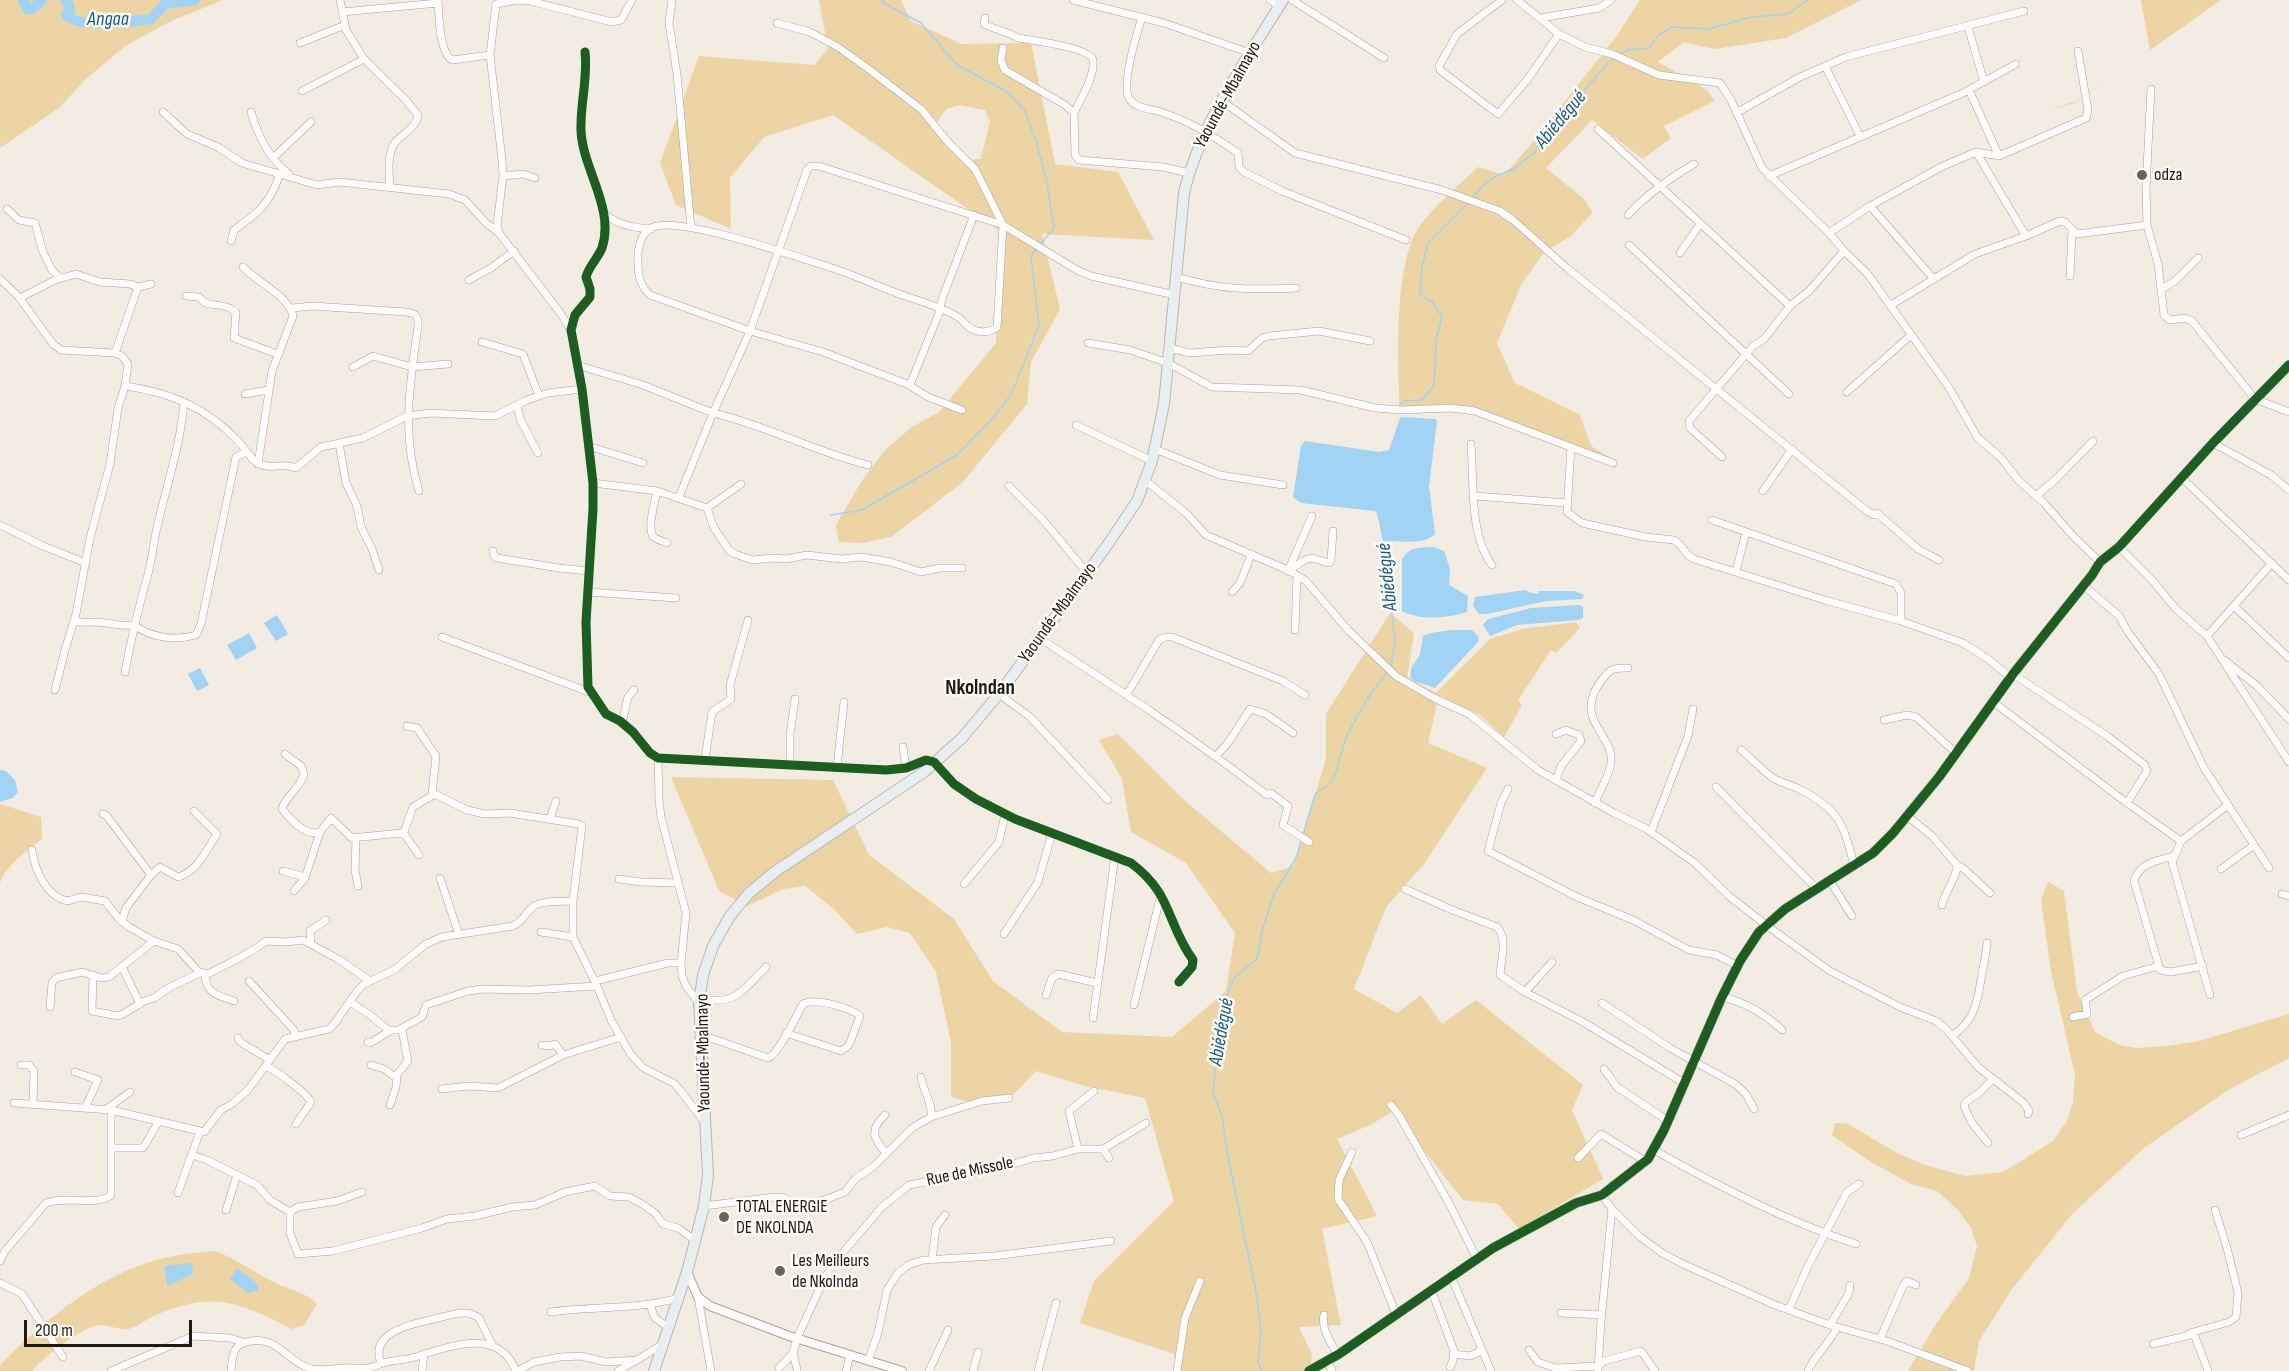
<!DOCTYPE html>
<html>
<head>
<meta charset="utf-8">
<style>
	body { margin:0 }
	#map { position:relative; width:2289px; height:1371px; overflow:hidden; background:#f2ece2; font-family:"Sofia Sans Condensed",sans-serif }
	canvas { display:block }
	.scale { position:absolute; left:24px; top:1320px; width:168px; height:27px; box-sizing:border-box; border:3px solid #1e1a14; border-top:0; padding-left:8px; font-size:18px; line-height:21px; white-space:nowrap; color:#1e1a14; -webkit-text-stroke:4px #fefcf9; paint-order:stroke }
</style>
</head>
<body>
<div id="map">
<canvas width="2289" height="1371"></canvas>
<div class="scale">200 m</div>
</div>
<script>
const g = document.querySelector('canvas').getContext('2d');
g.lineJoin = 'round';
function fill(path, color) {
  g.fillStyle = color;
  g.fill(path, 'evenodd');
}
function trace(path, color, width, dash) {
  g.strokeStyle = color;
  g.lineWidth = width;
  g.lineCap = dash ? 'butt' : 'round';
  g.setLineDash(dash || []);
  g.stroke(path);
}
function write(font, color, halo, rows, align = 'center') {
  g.font = font + ' "Sofia Sans Condensed",sans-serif';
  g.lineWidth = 5;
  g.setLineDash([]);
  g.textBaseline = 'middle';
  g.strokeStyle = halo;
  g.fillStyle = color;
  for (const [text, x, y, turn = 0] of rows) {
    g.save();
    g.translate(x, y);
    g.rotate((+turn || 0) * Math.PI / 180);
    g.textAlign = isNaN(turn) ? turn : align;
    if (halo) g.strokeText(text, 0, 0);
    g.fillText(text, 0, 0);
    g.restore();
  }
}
const green = new Path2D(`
	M0,0H223L171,21L125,46L85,80L59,108L0,148Z
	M819,0H901L911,21L961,44L1031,43L1055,164L1118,172L1154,240L1042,234L1060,309L1031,362L1027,404L963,482L891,537L862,543L839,542L836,525L861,482L885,450L912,427L939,412L996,343L1001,232L833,115L764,137L730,178L731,229L676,205L660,163L699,56L814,65L828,49ZM959,105L985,110L990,121L981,159L962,160L934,127L946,109Z
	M1640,0H1861L1786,38L1714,49L1684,42L1658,62L1707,90L1715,101L1664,126L1671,138L1643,159L1592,120L1546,168L1583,198L1593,212L1571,236L1544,252L1521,285L1497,343L1515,383L1580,415L1591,446L1612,459L1610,462L1475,411L1400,410C1398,363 1393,266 1419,227C1435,205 1458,186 1478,167L1504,175L1527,149L1616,37Z
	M2141,0H2221L2075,103L2043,112L2077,101L2150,50Z
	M1390,613L1414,633L1407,677L1436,693L1490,639L1522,629L1576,622L1580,628L1556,653L1551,650L1518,700L1522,705L1504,737L1480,715L1439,695L1428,743L1487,768L1424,864L1386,907L1354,989L1397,1013L1421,995L1442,1024L1476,1000L1583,1085L1572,1110L1603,1179L1519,1229L1498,1204L1463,1200L1393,1111L1372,1124L1337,1139L1377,1216L1322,1229L1341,1325L1299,1327L1312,1355L1310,1371H1176L1174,1354L1080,1323L1094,1281L1174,1201L1145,1098L1085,1086L1036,1071L1010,1098L970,1102L951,1097V1042L936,972L910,933L887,927L857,934L835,910L805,886L783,889L747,906L719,891L671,777L833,780L869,855L954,919L993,981L1062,1032L1172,1037L1226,991L1235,933L1186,863L1131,832L1122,779L1099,740L1118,734L1185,801L1271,873L1294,866L1326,759V714Z
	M0,804L41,817L42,839C27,851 7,864 0,883Z
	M2048,882L2064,891L2077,992L2095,1032L2119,1045L2137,1048L2167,1046L2199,1041L2289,1014V1058L2228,1090L2144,1148L2073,1213L2012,1289L1979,1341L1974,1371H1908L1936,1324L1969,1278L1977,1246L1971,1228L1958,1210L1937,1191L1911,1184L1871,1162L1832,1135L1835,1123L1848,1124L1897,1153L1925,1165L1965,1176L2003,1172L2053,1141L2067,1121L2073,1102L2075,1075L2051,971L2041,900Z
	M215,1251C237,1259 254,1272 275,1283C290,1290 306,1292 317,1304L304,1325L292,1329C239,1303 215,1290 156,1315C148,1318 140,1325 132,1328C122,1332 110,1325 100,1325C85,1325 41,1359 32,1371H0V1365C47,1318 106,1268 174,1256C188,1253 202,1252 215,1251Z`);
const water = new Path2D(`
	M1402,417L1435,419L1437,421L1429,487L1435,534C1423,546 1399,540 1383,541L1377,513L1374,511L1301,503L1293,497L1301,446L1305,441L1379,452L1389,450L1400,418Z
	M1433,547L1444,551L1450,569L1449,585L1468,596L1467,612C1447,618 1421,621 1402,611V560C1409,546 1419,548 1433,547Z
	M1526,590L1528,592L1538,594L1539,591H1574L1584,595L1582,599L1546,601L1487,614H1479L1473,606L1475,597Z
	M1579,605L1583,607V618L1578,620L1517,625L1490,636L1483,625L1487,620L1492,618L1531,608Z
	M277,615L288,634L276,641L264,623Z
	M1452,630H1472L1478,636L1479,641L1435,688L1414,681L1410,677L1411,669L1420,654L1423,636L1431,633Z
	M249,633L257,648L236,660L227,645Z
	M200,668L209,685L197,691L188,674Z
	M0,770L6,771L15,780L18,792L13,798L0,802Z
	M192,1263L193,1274L167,1286L164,1266Z
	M237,1268L258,1284V1290L248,1293L230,1279Z`);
const stream = new Path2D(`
	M882,0L884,3L921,23L957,65L1006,91L1025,111L1036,141L1046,178L1054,228L1040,245
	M1621,54L1627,50L1649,48L1659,35L1672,27L1708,29L1752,17L1788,14L1808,0
	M1472,199L1481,187L1495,177L1513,169L1534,153L1551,129L1608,63L1614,59
	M1400,408V403L1403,401L1422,400L1434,385L1436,341L1442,316L1432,302L1420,294L1422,267L1428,243L1469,202
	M831,515L862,510L957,455L993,418L1011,395L1039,325L1031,256L1037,248
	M1387,540L1386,561L1395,641L1391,666
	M1303,835L1315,794L1333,781L1347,735L1367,699L1387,672
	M1262,1371L1258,1362L1261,1332L1257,1297L1226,1147L1223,1119L1213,1092L1222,1009L1234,978L1257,959L1263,928L1274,894L1296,858L1302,839`);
const river = new Path2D(`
	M23,0L27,9H32L42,0
	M65,0L68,2L70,10L66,15C81,30 131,21 151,19L165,4L195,0`);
const minor = new Path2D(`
	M340,0L346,30L364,59L405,99L418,115C417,128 401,134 394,144C387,156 389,173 390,186
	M438,0C439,15 439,52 452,60L490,55
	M672,0L669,23L677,74L691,228
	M1073,0L1164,23L1250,53
	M1270,0L1279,6
	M1292,0L1384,58
	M1502,0L1457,34L1439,66L1440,70L1498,114L1527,80L1559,34L1517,0
	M342,12L438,3
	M1142,17C1137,33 1121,84 1129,98C1134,108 1151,109 1161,112C1191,122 1212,135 1238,153L1239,167L1244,172L1282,191L1406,240
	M985,18L984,24C995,30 1007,31 1018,38C1030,40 1091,48 1093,60C1095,77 1081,98 1074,113
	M1541,18L1599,8L1611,0
	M777,23L810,32L838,47L870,70L922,110L947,141L975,169L1003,225L997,327C991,333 979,333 972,329C966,326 963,320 958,317C938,305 915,300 894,292C871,283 849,273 826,266C794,256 680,216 653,227C640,233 637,249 638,262C638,275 640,286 650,295L750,331L823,352L907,384L928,397L962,410
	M1968,27L1984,82
	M1559,34L1585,47L1612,54L1659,75L1720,83L1731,100L1762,168L1829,233L1844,251L1867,273L1948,386L1978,438L2001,458L2019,481L2044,503L2074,537L2100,562
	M300,43L345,25
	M1003,48L1001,61L1005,70L1065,105L1074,113L1075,155L1079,160L1163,167L1189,173
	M585,52C588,79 580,104 581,131C583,170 615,208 602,248C598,258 589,266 586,277L590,289V297L575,315L571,330L582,389L593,483V509L586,622L588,687L606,714L620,721L633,732L650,753L658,758L886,770L906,768L926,760L934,762L954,784L976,799L1015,819L1131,863C1173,894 1166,923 1193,960L1192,967L1179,982
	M1825,66L1860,136
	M2151,89L2146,187L2147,225L2158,264L2164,315L2170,320L2186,318L2192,321L2255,399L2289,412
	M1969,90L1999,156
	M302,91L364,59
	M1222,101L1295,153L1442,190L1500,211L1513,220L1567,268L1867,511L1874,515L1877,513L1918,549L1939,560
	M163,112L187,134L218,147L242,163L317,185L339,182L449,194L465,200L486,223L499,233L561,314L571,330
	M251,112C258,136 269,159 289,174
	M1736,113L1800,77L1846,57L2024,11
	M1598,129L1790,306L1809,291L1844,251
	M1976,152L2026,236
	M273,158L311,122
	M503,176L523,174L535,178
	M1769,176L1963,93L2016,64
	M1870,206L1933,278
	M7,209L19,220L35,223L43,252L52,270L60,278
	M604,213C615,224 635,228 651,229
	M1628,215C1647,194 1670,178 1694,164
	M499,233L497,225L503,176L502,160L490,55L496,4L518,0L530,1L612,22L621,20L632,0
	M1829,233L1870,206L1943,166L1976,152L1999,156L2086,118L2088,110L2078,51
	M231,241L234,230C258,213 271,203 280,173
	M1629,245L1789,394
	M1680,253L1700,224
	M243,267C258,283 289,296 293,316L272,371L258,464
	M2070,276L2072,231
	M1176,277C1222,290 1249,290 1296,288
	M0,279L18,296L53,344L61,350L115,353L122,356L128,364L125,386L118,408L110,464L90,538L76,614L65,650L55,690
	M469,280L491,268L514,251
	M2161,290L2176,280L2198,258
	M186,296L199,297L205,303C216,306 226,304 236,312L234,338L277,354
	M20,298L55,280L76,274L100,282L130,284L138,287
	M1891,305L1975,254L2026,236L2060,221L2065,222L2077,234L2147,225
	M292,308L312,306L406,312C415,313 419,316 418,326C410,384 401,433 419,491
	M482,342L523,354L539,396
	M1088,343L1130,350L1168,363L1212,387L1301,390L1375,408L1402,410L1451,408L1475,411L1613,463
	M1169,348L1190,353L1229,350L1248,351L1262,338L1269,336L1319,331L1370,341
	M115,353L138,287L151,284
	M577,365L643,385L713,413L750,331L807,170L811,166H819L1003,225L1077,270L1091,276L1175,295
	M353,367L373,356L412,367L448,364
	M910,385L939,313L942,299L974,215
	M125,386C170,392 207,408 238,441C245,448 249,457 256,462C268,471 282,462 296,468L321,447L363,438L407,416L430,413L495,416L527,400L548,393L582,389
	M1847,392L1911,335
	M245,394L269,390
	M517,405L520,419L538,453
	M1076,425L1152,461
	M339,443L346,483L357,506L361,527L372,549L379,570
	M2213,443L2271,475L2289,490
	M1471,444C1474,481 1469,535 1492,565
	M588,446L643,463
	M1571,447L1567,512L1582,523L1646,537L1674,540L1680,545L1688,555L1694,559L1828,601L1901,621L1963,643L1988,659L2010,677
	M1155,449L1220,475L1283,485
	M1722,457L1690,428L1689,421L1753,346L1764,339L1790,306
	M2180,479L2184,480L2289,580
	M1146,481L1187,514L1206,535L1290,571L1306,581L1348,630L1396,676L1434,698L1469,714L1538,770L1614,813L1645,828L1695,863L1729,896L1766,925L1830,971L1900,1007L1936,1021L1947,1030L1978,1067L2024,1103L2029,1111L2028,1114
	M593,483L657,491L707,508L714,528L729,550L735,554L752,560L773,558L786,559L807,555L841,559L861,557L891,562L921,572L940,568H962
	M1009,486L1044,521L1087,573
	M657,491C655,501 647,528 653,536C656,540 663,541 667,543
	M1763,491L1792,449
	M1475,496L1567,503
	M2036,496L2057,478L2093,441
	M679,497L713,413C766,425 815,452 868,465
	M707,508L741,484
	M1712,520L1896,584L1901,593V621
	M0,525L43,546L86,563
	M2119,547L2152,580L2176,609L2207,636L2289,762
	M493,551L494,556L497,558L559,568L589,571
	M1288,571L1305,560L1312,558L1329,563L1331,560L1333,531
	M1288,571L1312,516
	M1736,571L1746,532
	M2083,585L2119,616L2128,632L2159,674L2204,768L2269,868
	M588,592L676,598
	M1232,592L1240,583L1251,555
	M2234,606L2289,658
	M74,621C82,623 86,622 94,622C108,622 120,627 134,625C151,638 176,641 196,635L201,624L236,457L246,452
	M1295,630L1297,576
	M2207,636L2272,563
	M442,637L589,692
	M1039,638C1117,688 1193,738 1267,795L1271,793L1288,806L1283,825L1309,842
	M2224,660L2257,686L2289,719
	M125,672C131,639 139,606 148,574C153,556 154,537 159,519C168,481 181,442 184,402
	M2013,674L2107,736L2145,765L2147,771L2127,803
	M999,694L1030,717L1108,800
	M1127,694L1159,640L1165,637H1172L1283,681L1305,695
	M1992,701L2127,803L2181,841L2172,862L2210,995
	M1884,720L1907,715L1916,717L1956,753
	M620,721L623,719L628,697L634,690
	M407,726L417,728L436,756L432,794
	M903,747L906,768
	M1741,750C1752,759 1762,770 1773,778C1781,783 1791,785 1799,789C1840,810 1843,823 1854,865
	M285,754L301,766L304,774C300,789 286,795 282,809C290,819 305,837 320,832L331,818L352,838L401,833L404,832L413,807L435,794L467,810L485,814L510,813L579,824L582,826L573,901V937L597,986L611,1020L630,1053L642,1067L675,1084L704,1121
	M1216,756L1228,743L1250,709L1266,714L1293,733
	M658,758L659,800L661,817L686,913L681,963L682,976L686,986L699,1003
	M705,759L712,712L731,699L730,685L748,620
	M790,765V735L795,699
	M837,767L844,702
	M1556,780L1561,766L1581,741L1579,735L1566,730L1556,734
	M1716,787L1817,889
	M1508,789L1501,803L1488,851L1577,897L1633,920L1689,950L1717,955L1738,966
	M1595,803C1600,790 1609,776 1611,763C1615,735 1572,720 1601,681C1611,668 1612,668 1628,668
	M103,814L106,815L151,875L126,908L122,921
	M1907,816L1931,835L1957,865L1964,869L1990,893
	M550,819L556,801
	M1651,832L1688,736L1693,709
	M401,833L405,835L419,855
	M356,838L355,870L358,886
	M2181,841L2228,805
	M32,850C35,870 46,897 68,901L81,897L105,901L119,919L129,927L154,941L178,949L199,972L208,974C228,963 249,955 266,941L287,942L303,940L338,959L370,981
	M2173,856C2157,861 2139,863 2134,881L2160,970L2171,972L2203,966
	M2221,869L2254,845
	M283,871L305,877
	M151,875L160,867L178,877C197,872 207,849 217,834L194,811
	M440,878L459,935
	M619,879L641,882L677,883
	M1830,881L1852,916
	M964,884L999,842L1005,814
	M1405,889L1450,909L1497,927C1508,938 1501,960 1500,975L1525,992L1583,1022L1684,1083
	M294,891L305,878L320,832
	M2282,894L2289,896
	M1942,905C1945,891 1958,876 1957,865
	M541,932L573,937
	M1004,934L1038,882L1052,833
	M311,943L310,931L326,920
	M122,967L140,1004
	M205,974C206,994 217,995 234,1001
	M93,975L92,1011L118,1016L123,1014L144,1001L154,998L170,987L200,973
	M249,981L294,1030L295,1036
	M595,981L668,963H681
	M1525,992L1552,962
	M1046,995L1052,978L1058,974L1097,983
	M1722,997C1745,1002 1765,1014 1782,1030
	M700,998C735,1007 743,990 766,967
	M350,1002L370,1015L388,1030H402L408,1061L395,1077L384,1069L371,1065
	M1602,1003L1670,1048L1735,1084L1746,1094L1754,1109
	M1134,1005L1161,894
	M50,1007L52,983L56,978L82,972L101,978L109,977L154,941
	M2073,1017L2087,1014L2085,1000L2123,976L2159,966
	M1093,1018L1115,856
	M400,1029L422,1017L426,1005L468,991L483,989L529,990L597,986
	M699,1034L768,1058C779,1054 796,1016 803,1004C815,997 850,1008 860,1016L849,1045L841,1051L786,1033
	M1952,1036C1974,1021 1977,1004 1981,980C1983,967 1986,956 1987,943
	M238,1038L240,1042L270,1060
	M368,1042L370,1043L390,1031
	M542,1045L550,1046L555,1044L563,1055L621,1037
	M21,1065H29L34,1071L33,1103
	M266,1066C276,1071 307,1093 311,1102L296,1124
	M1604,1069L1617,1087L1668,1121
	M75,1072L98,1080L85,1108
	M442,1089L468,1086L498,1088L563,1055
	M14,1103L111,1110L204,1132L221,1110L232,1104L248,1090L285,1039L329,1029L335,1023L357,991L364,984L394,970L426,944L442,937L513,926C524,921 525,912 534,906C543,900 562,902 573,901
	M390,1105L396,1087L397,1076
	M1391,1105L1399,1115L1450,1205L1477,1259
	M105,1110L130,1092
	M885,1115C869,1130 873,1138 886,1153
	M931,1117L982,1101L1009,1098
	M2241,1135L2289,1115
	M1988,1143L1972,1123L1964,1106L1966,1102L1979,1093L1993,1079
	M111,1148H143L159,1121
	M1078,1149L1069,1111L1094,1091
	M1103,1149L1146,1123
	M1654,1150C1718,1186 1786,1221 1856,1244
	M1352,1152L1339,1180L1338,1199L1367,1242L1396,1314
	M192,1155L207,1160L257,1185L270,1200L290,1212V1233L298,1254L333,1251L422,1228L447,1219L475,1216L512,1207L535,1205L565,1192L595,1186L610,1196L629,1197L642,1204L656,1214L663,1224L678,1228L696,1241
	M1578,1158L1601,1134L1645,1161
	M178,1193L200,1131
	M1602,1195L1612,1209L1639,1236L1662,1253L1685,1265L1775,1305L1830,1325L1887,1341L1968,1371
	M704,1206L775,1197L785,1198L801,1209L845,1192L856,1178L873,1167L912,1128L931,1117C933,1103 923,1091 921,1077
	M226,1210L237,1175
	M290,1212L298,1207L337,1201L362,1192
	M932,1260L936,1227L945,1215
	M0,1261L5,1251L46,1203C65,1195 96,1207 111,1195V1110
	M1451,1276L1491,1371
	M0,1283L22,1294L63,1357
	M1431,1289L1454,1351L1453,1361L1450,1367
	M698,1297L711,1371
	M650,1305L655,1318L669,1328
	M1789,1309L1808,1266L1847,1192L1859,1184
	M551,1312C593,1306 637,1310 678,1298
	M1561,1313L1601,1315
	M1324,1315C1321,1328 1330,1343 1338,1354
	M1830,1325L1849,1293L1850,1285
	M2190,1333L2229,1322L2236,1317L2238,1293L2227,1248L2215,1210
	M1880,1339L1903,1286L1907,1281L1916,1285
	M2153,1344L2194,1334L2208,1371
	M1529,1350L1538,1362L1555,1368L1598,1366L1604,1361L1641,1351L1655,1371
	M793,1353L797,1369
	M1453,1354L1470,1356L1481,1351
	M1327,1360L1332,1371
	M868,1361L878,1333L887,1290L898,1273L908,1265L923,1260L994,1256L1111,1241
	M381,1363C368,1331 416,1323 438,1318C447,1316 457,1312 466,1313C471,1313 474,1315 479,1318L493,1346
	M779,1368L793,1353L797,1338L825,1277L839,1257L882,1207L909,1185L1004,1167L1033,1158L1053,1156L1078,1149H1103L1109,1158
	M111,1371L193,1336L230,1338L243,1342
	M231,1371C233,1354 232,1344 251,1341C277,1336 289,1363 311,1369C322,1371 332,1369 343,1368C351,1367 359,1369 366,1368C372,1368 377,1365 383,1363C394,1360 405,1360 415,1357C449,1347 498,1326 516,1371
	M422,1371L424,1354
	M517,1371L534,1362L560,1357L581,1356L606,1362L637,1360L663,1344
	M618,1371L637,1360
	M846,1371L850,1355
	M929,1371L948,1330
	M973,1371L978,1352
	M1038,1371L1056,1303
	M1177,1371L1185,1318L1200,1281
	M1598,1371L1601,1321L1612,1209
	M1808,1371C1815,1354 1830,1344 1837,1327`);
const tertiary = new Path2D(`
	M687,1272L698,1297L710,1306L789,1336L902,1371
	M1309,1371L1339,1354L1493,1248L1576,1203L1602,1195L1648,1159L1664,1130L1721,999L1740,961L1759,932L1785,909L1873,853L1893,833L1939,777L2013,674L2092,575L2100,562L2119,547L2213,443L2289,365`);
const trunk = new Path2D(`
	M654,1371L687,1272L704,1206L708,1175L699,1003L703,975L713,946L730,916L749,893L776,871L924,772L962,738L999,694L1106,547L1137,501L1152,461L1164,404L1184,193C1201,122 1245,62 1283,0`);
const cycleway = new Path2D(`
	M585,52C588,79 580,104 581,131C583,170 615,208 602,248C598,258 589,266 586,277L590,289V297L575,315L571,330L582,389L593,483V509L586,622L588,687L606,714L620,721L633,732L650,753L658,758L886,770L906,768L926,760L934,762L954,784L976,799L1015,819L1131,863C1173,894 1166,923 1193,960L1192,967L1179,982
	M1309,1371L1339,1354L1493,1248L1576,1203L1602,1195L1648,1159L1664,1130L1721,999L1740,961L1759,932L1785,909L1873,853L1893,833L1939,777L2013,674L2092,575L2100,562L2119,547L2213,443L2289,365`);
const markers = [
	[2142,175,6,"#68645c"],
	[724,1217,6,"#68645c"],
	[780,1271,6,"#68645c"]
];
const streetNames = [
	["Yaoundé-Mbalmayo",1228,95,-61],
	["Yaoundé-Mbalmayo",1058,613,-54],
	["Yaoundé-Mbalmayo",704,1053,-91],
	["Rue de Missole",970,1172,-12]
];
const poiNames = [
	["odza",2154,175],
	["TOTAL ENERGIE",736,1207],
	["DE NKOLNDA",736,1228],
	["Les Meilleurs",792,1261],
	["de Nkolnda",792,1282]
];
const waterNames = [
	["Angaa",108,20],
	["Abiédégué",1561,120,-50],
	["Abiédégué",1388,577,-96],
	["Abiédégué",1222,1032,-80]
];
const quarterNames = [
	["Nkolndan",980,689]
];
fill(green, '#ecd4a5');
fill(water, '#a1d3f4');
trace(stream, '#a1d3f4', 1.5);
trace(river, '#a1d3f4', 10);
trace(minor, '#a7a39c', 8);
trace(tertiary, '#a7a39c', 10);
trace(trunk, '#b5b8b8', 12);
trace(minor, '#fdfcfb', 7);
trace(tertiary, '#fdfcfb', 8);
trace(trunk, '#eaeef0', 10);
trace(cycleway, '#1b5e20', 9);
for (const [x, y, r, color] of markers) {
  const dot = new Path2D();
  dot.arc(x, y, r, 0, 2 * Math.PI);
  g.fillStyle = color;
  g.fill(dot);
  trace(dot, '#fefcf9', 2);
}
write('18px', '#1e1a14', '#fefcf9', streetNames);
write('18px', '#1e1a14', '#fefcf9', poiNames, 'left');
write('italic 20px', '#125c85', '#fefcf9', waterNames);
write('bold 21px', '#1e1a14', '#fefcf9', quarterNames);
</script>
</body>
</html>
